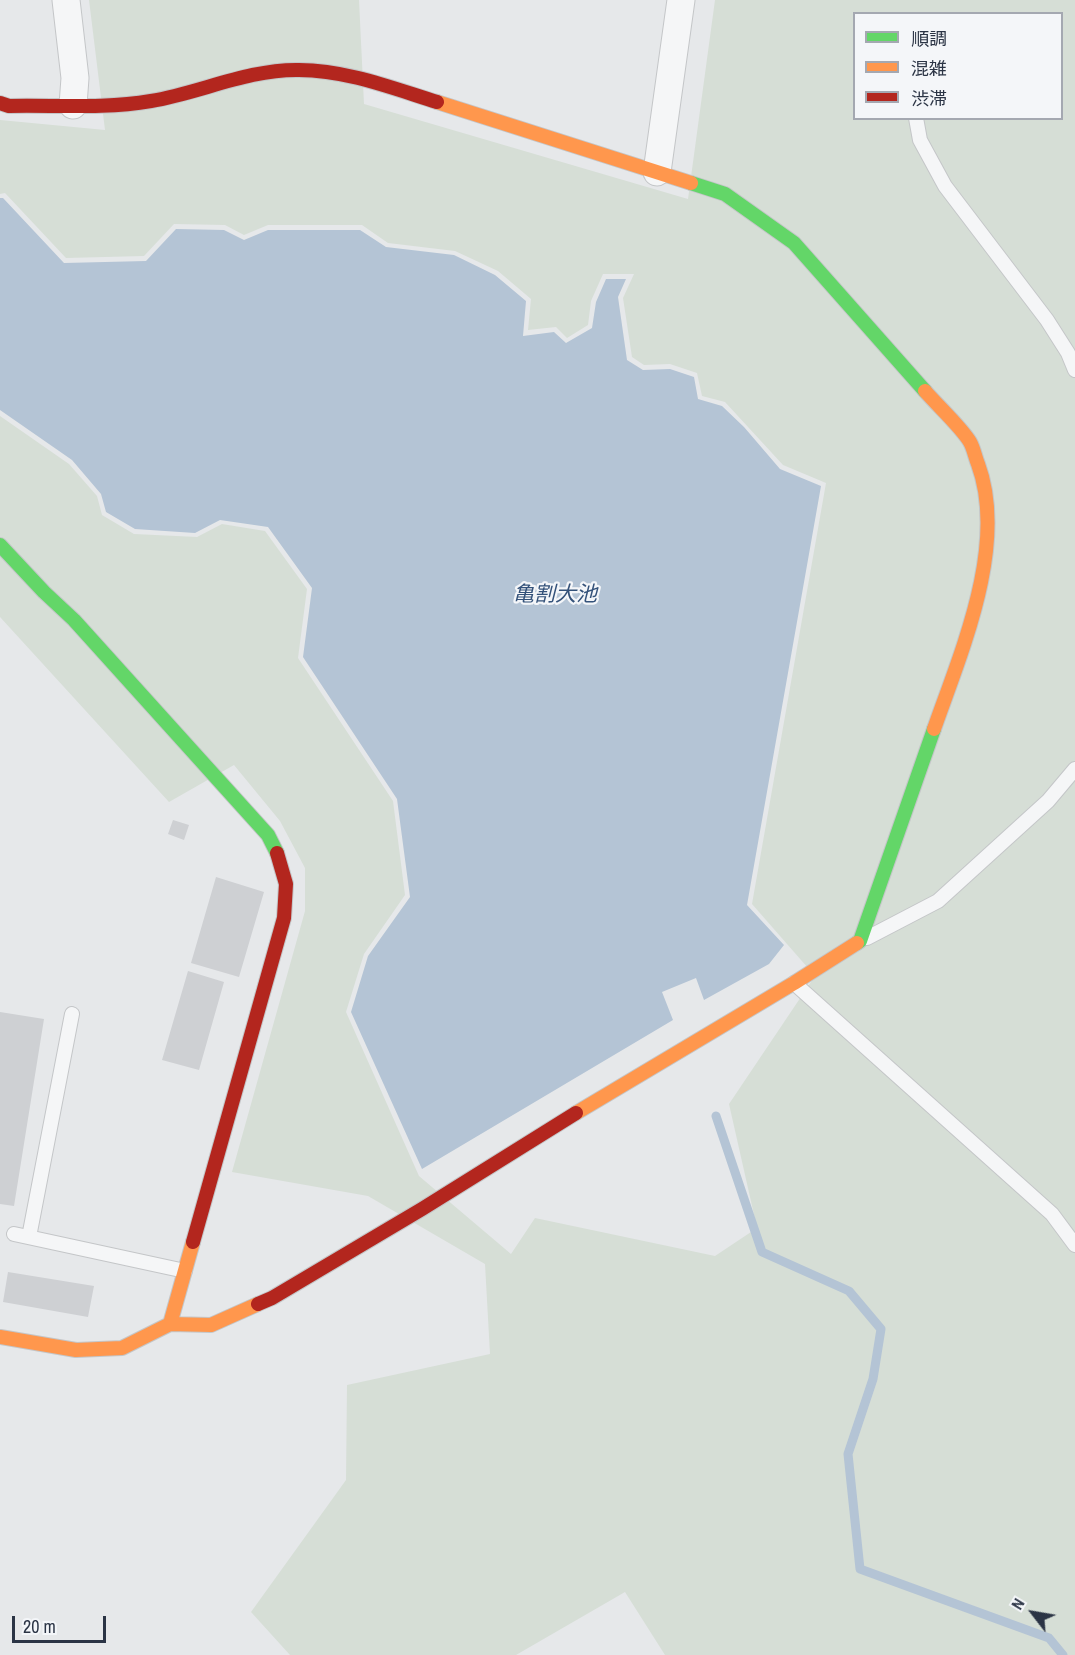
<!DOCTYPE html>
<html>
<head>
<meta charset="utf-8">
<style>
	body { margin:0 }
	#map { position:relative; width:1075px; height:1655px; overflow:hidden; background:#e6e8ea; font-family:"Archivo Narrow","Noto Sans JP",sans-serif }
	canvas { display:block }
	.legend { position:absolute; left:853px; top:12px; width:210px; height:108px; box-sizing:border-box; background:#f4f6f9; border:2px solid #a4a8b1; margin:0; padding:8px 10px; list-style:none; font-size:18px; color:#2b3445 }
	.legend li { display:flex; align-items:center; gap:12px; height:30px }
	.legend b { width:30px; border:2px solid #a4a8b1 }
	.north { position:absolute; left:1003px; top:1583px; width:60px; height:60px; -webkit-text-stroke:4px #f4f6f9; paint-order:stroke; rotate:301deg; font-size:16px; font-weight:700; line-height:24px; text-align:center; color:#2b3445 }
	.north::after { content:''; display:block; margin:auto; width:21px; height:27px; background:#2b3445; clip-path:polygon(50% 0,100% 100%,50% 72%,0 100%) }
	.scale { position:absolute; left:12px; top:1616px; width:94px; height:27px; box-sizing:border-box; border:3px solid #2b3445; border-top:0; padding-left:8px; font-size:18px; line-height:21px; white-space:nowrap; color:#2b3445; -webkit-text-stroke:4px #f4f6f9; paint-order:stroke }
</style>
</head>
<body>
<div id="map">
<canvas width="1075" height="1655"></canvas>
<ul class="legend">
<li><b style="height:8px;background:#63d668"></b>順調</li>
<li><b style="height:8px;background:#ff974d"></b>混雑</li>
<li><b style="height:8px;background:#b3261e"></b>渋滞</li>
</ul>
<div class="north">N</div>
<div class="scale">20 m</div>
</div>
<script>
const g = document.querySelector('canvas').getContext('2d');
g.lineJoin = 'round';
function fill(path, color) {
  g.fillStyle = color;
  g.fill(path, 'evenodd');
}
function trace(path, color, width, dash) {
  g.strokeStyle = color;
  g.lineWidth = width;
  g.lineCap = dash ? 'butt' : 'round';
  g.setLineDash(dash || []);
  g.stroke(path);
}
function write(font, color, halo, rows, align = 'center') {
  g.font = font + ' "Archivo Narrow","Noto Sans JP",sans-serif';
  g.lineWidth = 4.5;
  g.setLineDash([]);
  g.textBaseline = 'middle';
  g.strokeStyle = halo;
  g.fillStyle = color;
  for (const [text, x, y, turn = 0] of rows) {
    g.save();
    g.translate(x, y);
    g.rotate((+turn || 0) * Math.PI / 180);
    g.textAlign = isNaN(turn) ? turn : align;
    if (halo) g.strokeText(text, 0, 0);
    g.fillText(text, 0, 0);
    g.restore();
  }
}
const green = new Path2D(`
	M89,0H359L364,104L688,199L715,0H1075V1655H665L625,1592L516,1655H290L251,1612L346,1480L347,1385L490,1354L485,1264L368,1196L232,1172L305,911V868L280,821L234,765L169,802L0,617V416L69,464L97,496L102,515L134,534L197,537L222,524L265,531L307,589L298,658L393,801L405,895L364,954L346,1012L419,1176L511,1254L535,1218L715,1256L757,1228L729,1104L815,976L752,904L826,483L783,465L725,402L702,396L697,373L670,364L644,365L632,357L623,298L634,274H603L591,301L588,325L567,338L556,327L528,330L531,299L498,271L455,251L388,243L362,225H268L244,235L225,225L174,224L144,256L66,258L5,193L0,194V120L105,130ZM854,14H1062V118H854Z`);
const water = new Path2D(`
	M0,198H3L64,263L146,261L176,229L224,230L244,240L268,230H360L386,247L454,255L495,275L526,301L523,336L554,332L566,343L592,328L596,302L606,279H626L618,297L627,360L643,370L670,369L694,377L698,399L722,406L744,427L780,469L821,486L747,905L784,945L769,964L704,1000L696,978L662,992L673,1020L422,1169L351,1012L368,956L410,897L397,799L303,657L312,588L268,527L220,520L195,533L135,529L106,512L101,494L72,460L0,410Z`);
const stream = new Path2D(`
	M716,1116L762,1252L849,1291L881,1329L873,1379L848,1454L860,1569L1049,1638L1063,1655`);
const building = new Path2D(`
	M173,820L189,825L184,840L168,834Z
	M216,877L264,892L239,977L191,963Z
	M188,971L224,982L199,1070L162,1060Z
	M0,1012L44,1019L14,1206L0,1204Z
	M8,1272L94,1286L88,1317L3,1302Z`);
const lane = new Path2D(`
	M916,118L920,140L945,186L1047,320L1068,353L1075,370
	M867,938L938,901L1048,801L1075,769
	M794,983L1052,1214L1075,1245
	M14,1234L185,1271
	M29,1237L72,1014`);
const street = new Path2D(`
	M66,0L75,78L73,105
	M657,172L681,0`);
const fast = new Path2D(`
	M691,183L725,194L794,243L925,391
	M0,545L44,592L74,620L268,835L277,853
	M857,943L860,941L934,729`);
const slow = new Path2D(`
	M437,102L691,183
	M925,391C937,405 962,428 970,442C974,449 975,457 978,464C1008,545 961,652 934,729
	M576,1113L794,983L857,943
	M170,1324L193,1242
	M0,1337L76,1350L122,1348L170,1324L211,1325L258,1304`);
const jam = new Path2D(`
	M0,103L9,106C56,105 104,109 151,101C200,93 248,69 299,70C346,70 392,88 437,102
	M193,1242L284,918L286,884L277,853
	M258,1304L272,1298L422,1209L576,1113`);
const waterNames = [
	["亀割大池",555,595]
];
fill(green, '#d6ded6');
fill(water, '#b4c4d5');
trace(stream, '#b4c4d5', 9);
fill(building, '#ced0d3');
trace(lane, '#c4c6c8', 16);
trace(street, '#c4c6c8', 29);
trace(fast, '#c4c6c8', 16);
trace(slow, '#c4c6c8', 16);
trace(jam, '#c4c6c8', 16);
trace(lane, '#f5f6f7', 14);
trace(street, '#f5f6f7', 27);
trace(fast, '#63d668', 14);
trace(slow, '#ff974d', 14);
trace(jam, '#b3261e', 14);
write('italic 21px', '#34527a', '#f4f6f9', waterNames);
</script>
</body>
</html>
